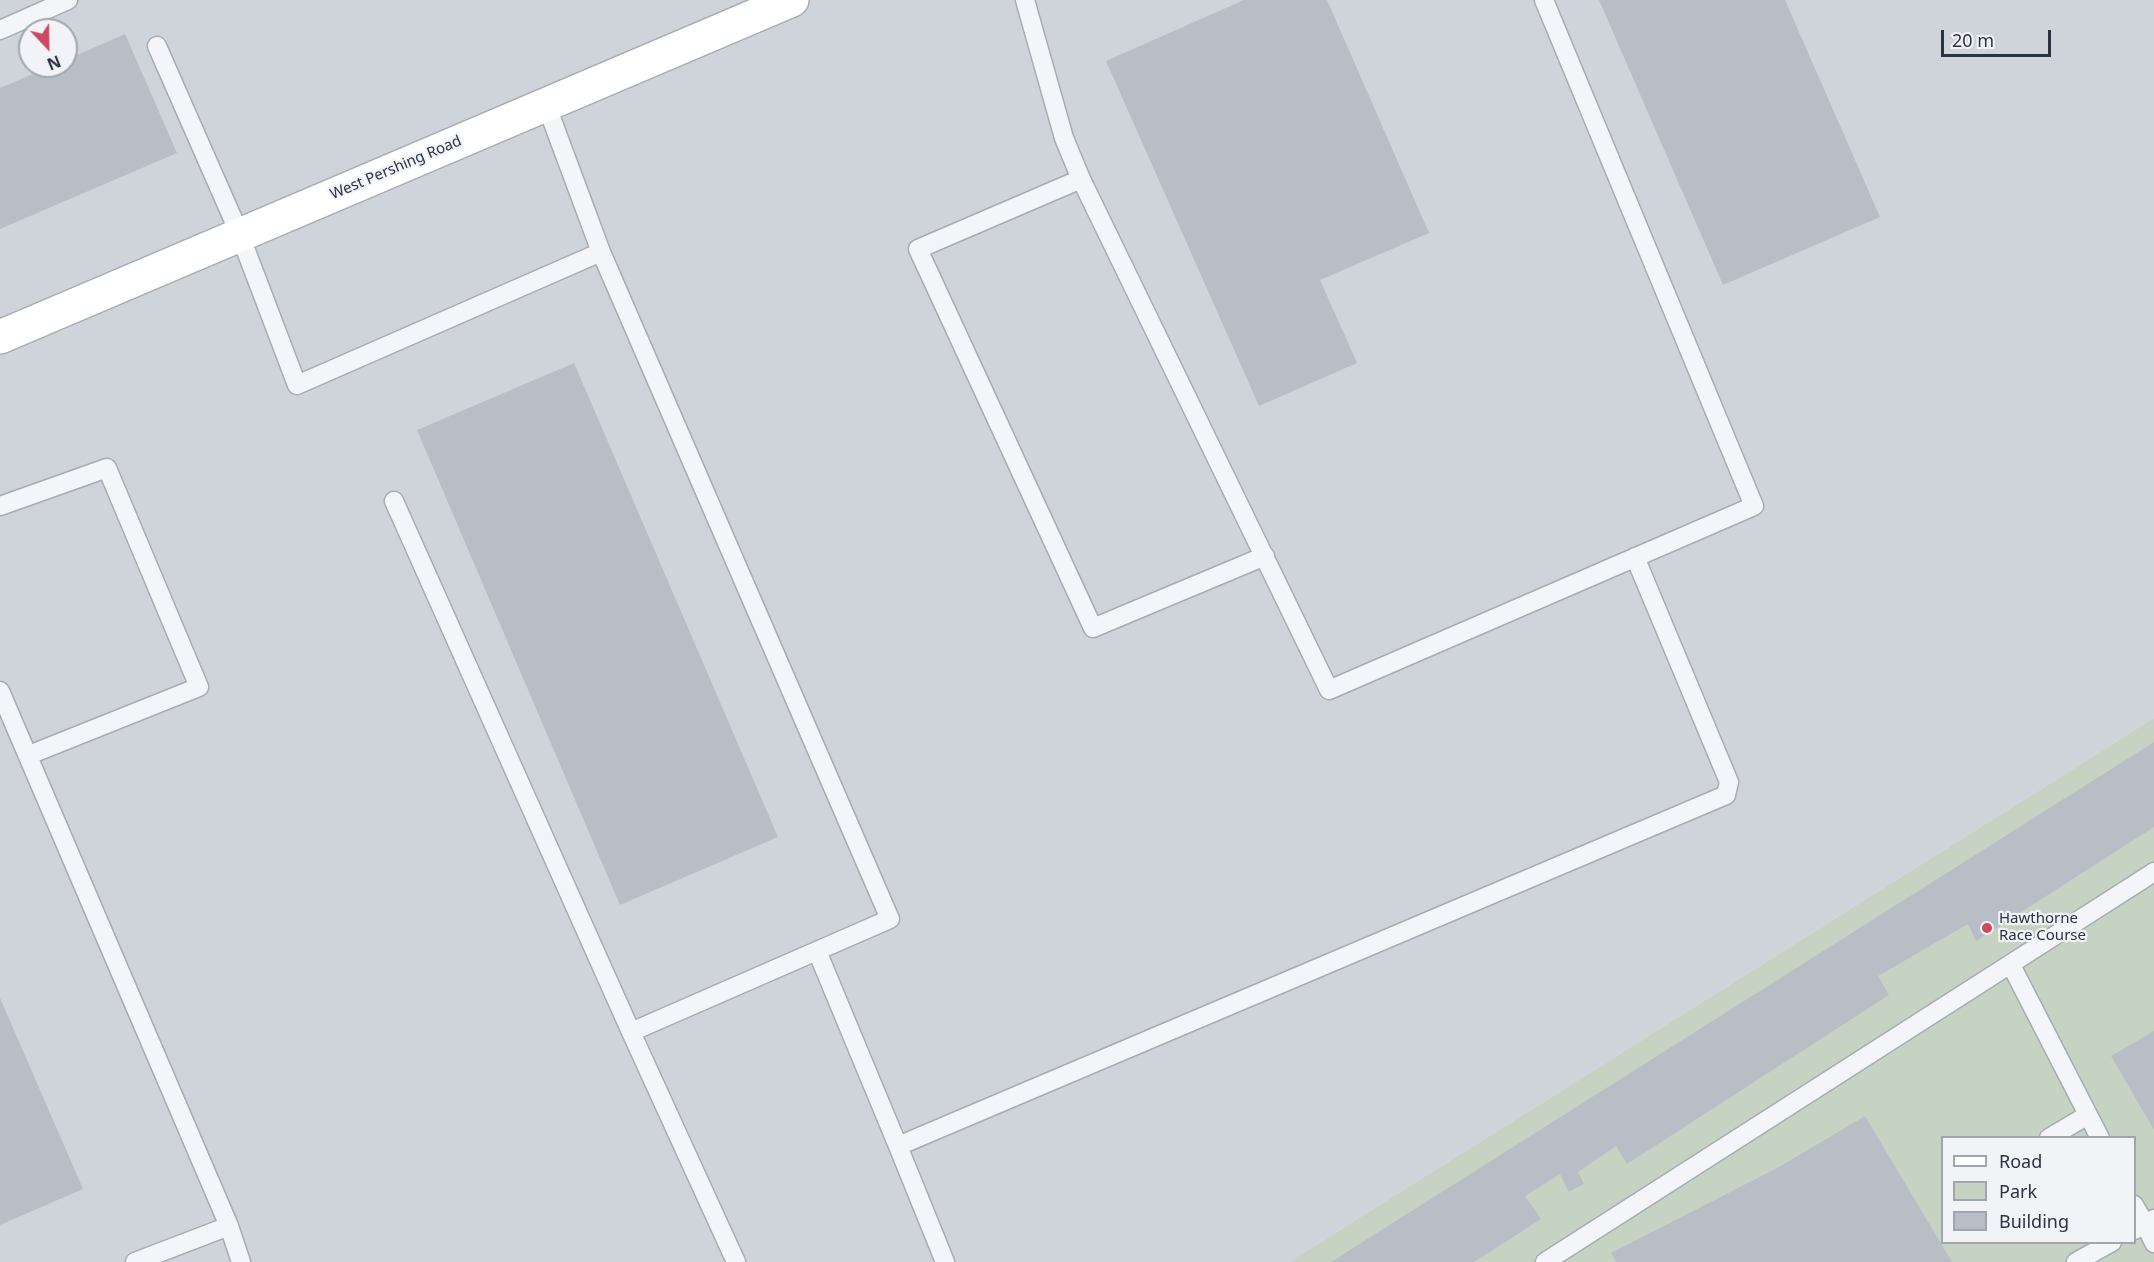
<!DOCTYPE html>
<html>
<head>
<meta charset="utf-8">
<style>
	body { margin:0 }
	#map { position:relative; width:2154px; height:1262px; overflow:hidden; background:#e1e5ea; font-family:"Noto Sans",sans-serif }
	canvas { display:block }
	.legend { position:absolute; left:1941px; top:1136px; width:195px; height:108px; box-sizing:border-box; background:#f1f3f7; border:2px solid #a1a6ae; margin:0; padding:8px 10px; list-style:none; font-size:18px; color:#2a3341 }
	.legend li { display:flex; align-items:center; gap:12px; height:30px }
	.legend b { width:30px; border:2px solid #a1a6ae }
	.north { position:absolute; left:18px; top:18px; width:60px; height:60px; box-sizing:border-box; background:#f1f3f7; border:2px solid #a1a6ae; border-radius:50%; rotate:158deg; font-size:16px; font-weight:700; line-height:24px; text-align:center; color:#2a3341 }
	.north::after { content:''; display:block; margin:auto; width:21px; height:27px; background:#cc4960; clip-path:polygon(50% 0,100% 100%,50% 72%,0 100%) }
	.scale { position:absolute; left:1941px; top:30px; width:110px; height:27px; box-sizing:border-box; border:3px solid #2a3341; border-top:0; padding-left:8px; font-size:18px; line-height:21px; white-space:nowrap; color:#2a3341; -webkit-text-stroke:4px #f1f3f7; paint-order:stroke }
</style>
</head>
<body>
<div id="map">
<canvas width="2154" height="1262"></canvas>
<ul class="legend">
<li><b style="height:8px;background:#fff"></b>Road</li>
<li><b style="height:16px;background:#c7d3c2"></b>Park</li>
<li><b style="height:16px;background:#b8bec6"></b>Building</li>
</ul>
<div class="north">N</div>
<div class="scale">20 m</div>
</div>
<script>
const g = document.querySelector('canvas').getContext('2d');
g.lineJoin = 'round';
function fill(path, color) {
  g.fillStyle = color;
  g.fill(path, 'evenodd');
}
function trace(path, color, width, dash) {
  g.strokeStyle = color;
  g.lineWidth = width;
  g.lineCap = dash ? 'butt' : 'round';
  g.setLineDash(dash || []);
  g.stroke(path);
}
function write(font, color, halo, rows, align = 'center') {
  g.font = font + ' "Noto Sans",sans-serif';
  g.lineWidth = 4.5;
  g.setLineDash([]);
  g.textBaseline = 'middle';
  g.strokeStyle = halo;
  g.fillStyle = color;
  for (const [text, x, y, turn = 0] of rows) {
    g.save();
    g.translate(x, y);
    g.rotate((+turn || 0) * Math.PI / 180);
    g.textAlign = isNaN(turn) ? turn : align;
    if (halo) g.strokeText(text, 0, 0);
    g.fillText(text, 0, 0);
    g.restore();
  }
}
const built = new Path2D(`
	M0,0H2154V718L1289,1262H0ZM30,30H66V66H30Z`);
const green = new Path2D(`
	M2154,718V1262H1289ZM1942,1138H2134V1242H1942Z`);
const building = new Path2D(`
	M1244,0H1327L1429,233L1320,280L1357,363L1259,406L1106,61Z
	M1599,0H1785L1880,217L1723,285Z
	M125,34L177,153L0,229V88L52,66H66V60Z
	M574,363L778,837L620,905L417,430Z
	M2154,742V827L1976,941L1968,924L1878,976L1889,995L1627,1164L1616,1146L1578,1172L1584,1184L1569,1192L1560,1174L1525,1196L1541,1219L1474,1262H1331Z
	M0,998L83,1189L0,1225Z
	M2154,1031V1130L2111,1056Z
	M1865,1116L1952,1262H1616L1611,1253L1779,1167Z`);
const service = new Path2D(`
	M1025,0L1064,138L1081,179L1329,690L1754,506L1544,0
	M0,30L68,0
	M157,46L240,235L297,385L601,252
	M1081,179L918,249L1093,628L1265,556
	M394,501L631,1032L890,919L601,252L546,104
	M0,506L107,468L199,687L29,755
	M0,691L229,1226L135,1262
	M817,951L898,1146L1726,795L1729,782L1635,557
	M2011,965L2100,1138
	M631,1032L736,1262
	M2049,1138L2088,1115
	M898,1146L945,1262
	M2134,1205L2145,1224L2134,1230
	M2154,1219L2145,1224L2154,1243
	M229,1226L241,1262
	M1545,1262L2154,872
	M2076,1262L2112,1242`);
const secondary = new Path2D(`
	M0,337L792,0`);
const markers = [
	[1987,928,6,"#cc4960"]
];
const streetNames = [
	["West Pershing Road",396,168,-23]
];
const poiNames = [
	["Hawthorne",1999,919],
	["Race Course",1999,936]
];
fill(built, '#cfd4db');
fill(green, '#c7d3c2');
fill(building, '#b8bec6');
trace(service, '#a6acb4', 21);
trace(secondary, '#a6acb4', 36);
trace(service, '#f4f5f8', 18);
trace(secondary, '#fff', 33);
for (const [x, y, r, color] of markers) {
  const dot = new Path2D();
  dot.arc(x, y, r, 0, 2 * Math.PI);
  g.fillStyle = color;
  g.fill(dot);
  trace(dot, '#f1f3f7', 2);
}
write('15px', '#2a3341', '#f1f3f7', streetNames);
write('15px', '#2a3341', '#f1f3f7', poiNames, 'left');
</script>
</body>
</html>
